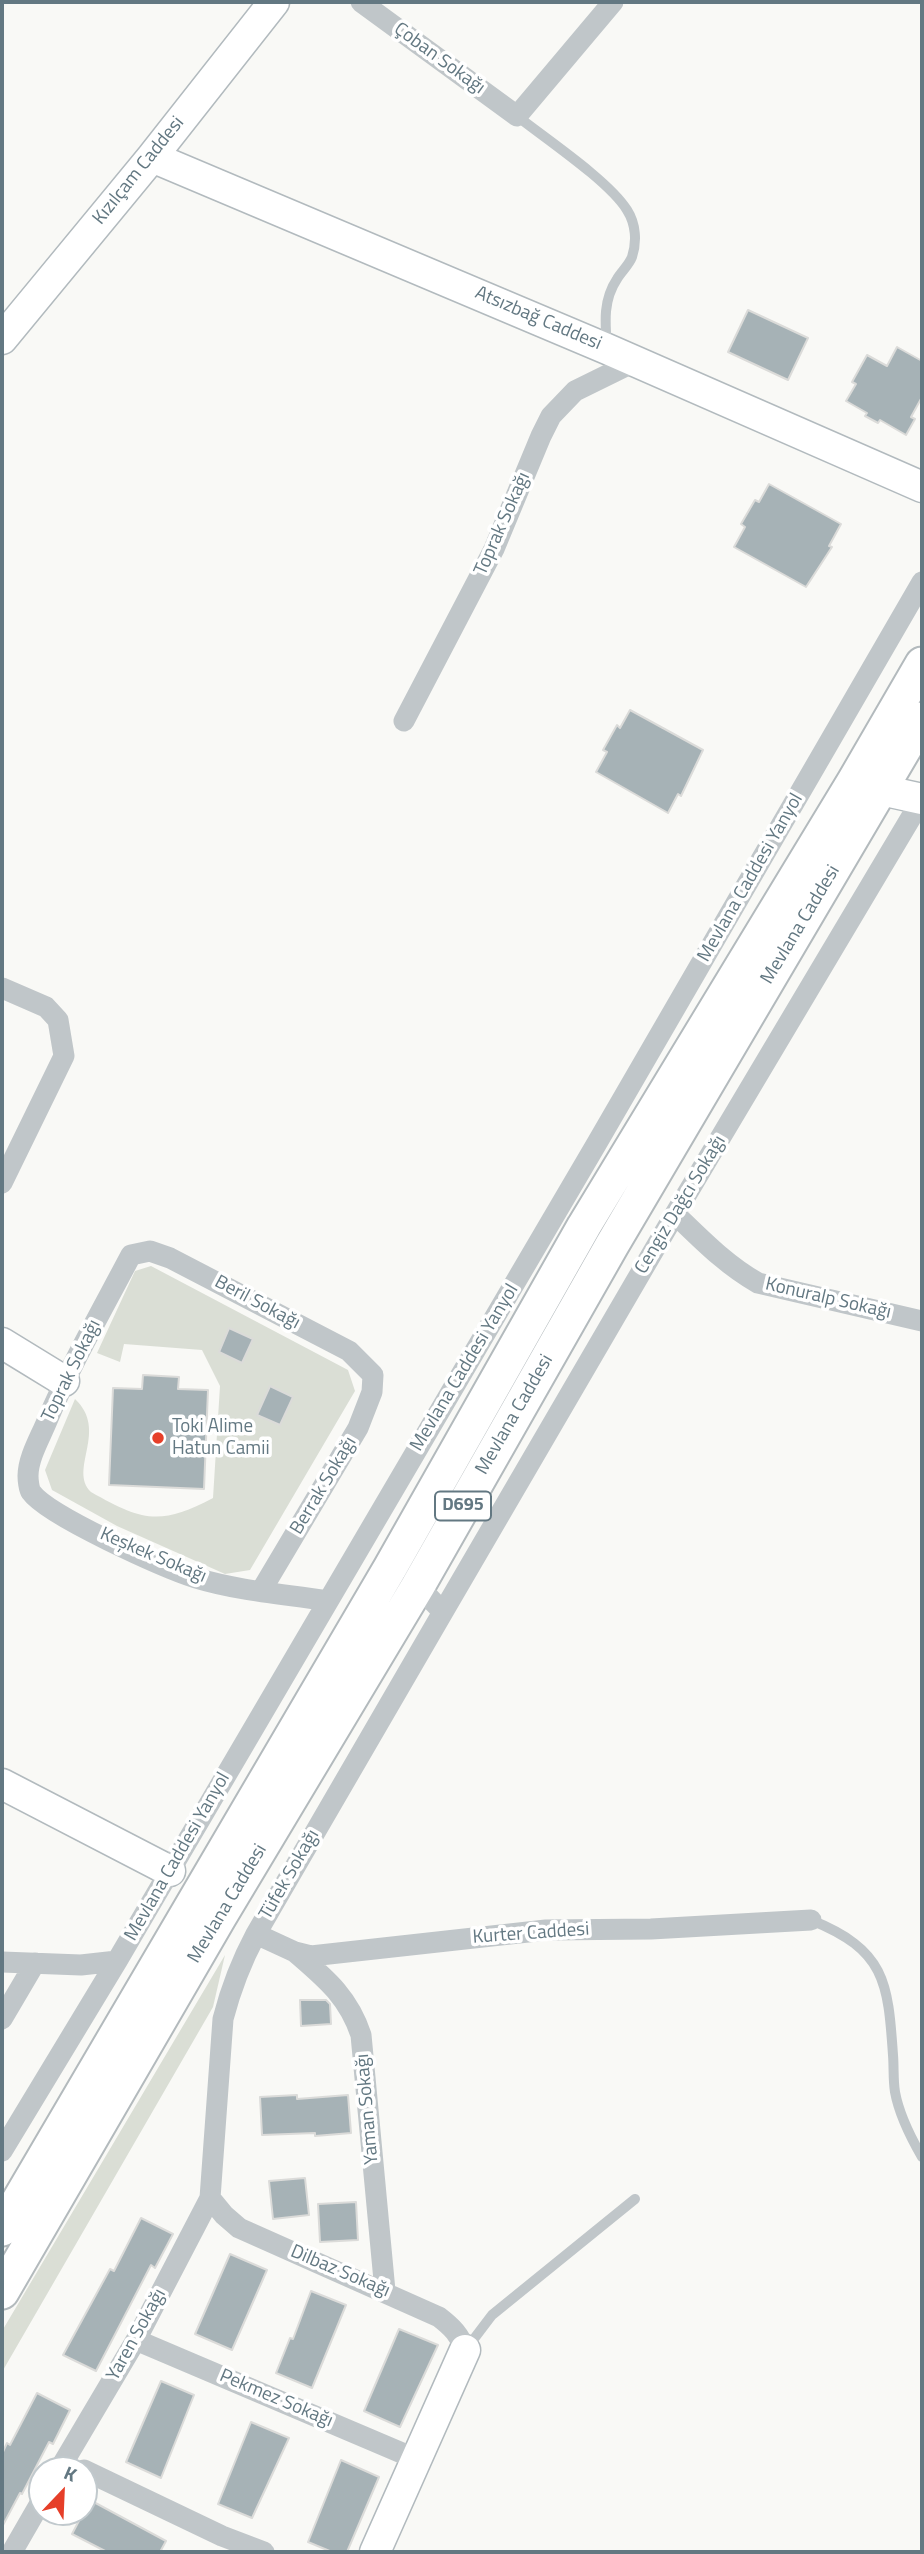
<!DOCTYPE html>
<html>
<head>
<meta charset="utf-8">
<style>
	body { margin:0 }
	#map { position:relative; width:924px; height:2554px; overflow:hidden; background:#f9f9f6; font-family:"Titillium Web",sans-serif }
	canvas { display:block }
	.frame { position:absolute; inset:0; border:4px solid #637882; pointer-events:none }
	.north { position:absolute; left:28px; top:2456px; width:70px; height:70px; box-sizing:border-box; background:#fff; border:2px solid #c1c9cd; border-radius:50%; rotate:23deg; font-size:19px; font-weight:700; line-height:28px; text-align:center; color:#637882 }
	.north::after { content:''; display:block; margin:auto; width:24px; height:32px; background:#e63f29; clip-path:polygon(50% 0,100% 100%,50% 72%,0 100%) }
</style>
</head>
<body>
<div id="map">
<canvas width="924" height="2554"></canvas>
<div class="frame"></div>
<div class="north">K</div>
</div>
<script>
const g = document.querySelector('canvas').getContext('2d');
g.lineJoin = 'round';
function fill(path, color) {
  g.fillStyle = color;
  g.fill(path, 'evenodd');
}
function trace(path, color, width, dash) {
  g.strokeStyle = color;
  g.lineWidth = width;
  g.lineCap = dash ? 'butt' : 'round';
  g.setLineDash(dash || []);
  g.stroke(path);
}
function write(font, color, halo, rows, align = 'center') {
  g.font = font + ' "Titillium Web",sans-serif';
  g.lineWidth = 7;
  g.setLineDash([]);
  g.textBaseline = 'middle';
  g.strokeStyle = halo;
  g.fillStyle = color;
  for (const [text, x, y, turn = 0] of rows) {
    g.save();
    g.translate(x, y);
    g.rotate((+turn || 0) * Math.PI / 180);
    g.textAlign = isNaN(turn) ? turn : align;
    if (halo) g.strokeText(text, 0, 0);
    g.fillText(text, 0, 0);
    g.restore();
  }
}
const green = new Path2D(`
	M151,1266L348,1370L355,1391L250,1570L225,1574L117,1526L52,1490L45,1470L75,1399C109,1431 68,1469 91,1492C142,1521 160,1526 213,1498L220,1386L202,1350L124,1344L120,1362L97,1353L135,1271Z
	M225,1955L213,2007L2,2372V2331Z`);
const building = new Path2D(`
	M748,310L808,338L788,380L728,352Z
	M897,347L922,361V397L911,417L915,419L906,435L880,420L878,423L865,416L867,413L846,401L856,384L852,382L867,355L887,366Z
	M769,484L841,524L829,546L832,547L806,587L734,547L745,527L741,524L755,500L759,502Z
	M630,710L703,750L681,796L678,794L668,813L596,772L607,752L603,750L617,725L620,728Z
	M229,1328L253,1339L242,1363L219,1352Z
	M143,1375L179,1377L178,1389L208,1390L204,1489L109,1485L113,1388L142,1389Z
	M270,1386L293,1397L280,1425L257,1415Z
	M300,2000H326L330,2004L331,2024L301,2026Z
	M297,2095V2099L348,2095L351,2133L315,2136V2133L262,2135L260,2097Z
	M305,2178L309,2215L273,2219L269,2181Z
	M356,2202L358,2240L320,2242L318,2204Z
	M141,2218L173,2234L155,2268L151,2265L96,2371L63,2355L110,2269L114,2271Z
	M230,2254L267,2270L232,2350L195,2334Z
	M311,2291L346,2305L312,2388L276,2373L290,2338L293,2339Z
	M399,2329L438,2345L400,2427L364,2411Z
	M161,2381L194,2395L161,2478L126,2462Z
	M37,2393L70,2410L53,2444L49,2442L22,2494L20,2493L2,2527V2454L7,2443L10,2445Z
	M251,2422L289,2438L252,2518L218,2504Z
	M341,2460L379,2477L347,2552H332L308,2542Z
	M90,2500L166,2541L160,2552H107L72,2534Z`);
const lane = new Path2D(`
	M517,116C546,139 609,181 627,210C636,224 637,242 632,257C629,265 621,272 617,279C603,300 605,322 607,347
	M811,1920C885,1950 888,1981 893,2055C894,2067 893,2080 895,2092C899,2114 911,2138 922,2157
	M467,2348L492,2315L635,2199`);
const street = new Path2D(`
	M361,2L517,116L613,2
	M404,721L494,549L541,436L551,416L575,391L636,361
	M2,988L46,1007L58,1020L64,1056L2,1183
	M675,1214C701,1239 726,1265 758,1283L922,1321
	M261,1591L358,1428L372,1392L373,1375L349,1351L170,1258L150,1251L131,1255C102,1310 71,1364 47,1421C40,1438 28,1458 28,1476C28,1480 29,1489 31,1492C48,1516 165,1568 196,1578C239,1591 284,1594 328,1601
	M443,1612L675,1214L922,799
	M256,1934L295,1952L311,1956L546,1930L651,1929L811,1920
	M295,1952C325,1978 348,1996 361,2035L385,2291
	M2,1962L81,1965L117,1961
	M2,2019L35,1963
	M2,2151L117,1961L597,1143L922,582
	M210,2198L224,2215L239,2228L439,2317C452,2327 460,2335 465,2350
	M136,2340L416,2459
	M59,2470L136,2340L210,2198L223,2019C231,1988 241,1962 256,1934L443,1612L418,1586
	M84,2470L222,2536L264,2552
	M12,2552L42,2500`);
const secondary = new Path2D(`
	M152,157L607,349L922,487
	M2,339L152,157L274,2
	M881,790L922,799
	M2,1343L64,1381
	M2,1784L170,1871
	M375,2552L465,2350`);
const primary = new Path2D(`
	M2,2229L390,1568L584,1226L854,781L922,664
	M2,2292L219,1918L418,1586L612,1245L922,719`);
const markers = [
	[158,1438,7,"#e63f29"]
];
const shields = [
	[463,1506,56]
];
const shieldNames = [
	["D695",463,1506]
];
const streetNames = [
	["Çoban Sokağı",439,59,36],
	["Kızılçam Caddesi",139,171,-51],
	["Atsızbağ Caddesi",538,319,23],
	["Toprak Sokağı",503,524,-66],
	["Mevlana Caddesi Yanyol",751,878,-60],
	["Mevlana Caddesi",801,925,-59],
	["Cengiz Dağcı Sokağı",681,1205,-59],
	["Konuralp Sokağı",828,1299,13],
	["Beril Sokağı",257,1303,28],
	["Mevlana Caddesi Yanyol",465,1368,-59],
	["Toprak Sokağı",72,1371,-64],
	["Mevlana Caddesi",515,1415,-60],
	["Berrak Sokağı",324,1486,-59],
	["Keşkek Sokağı",153,1556,23],
	["Mevlana Caddesi Yanyol",178,1857,-60],
	["Tüfek Sokağı",290,1875,-60],
	["Mevlana Caddesi",228,1904,-59],
	["Kurter Caddesi",531,1934,-4],
	["Yaman Sokağı",368,2109,-95],
	["Dilbaz Sokağı",340,2272,23],
	["Yaren Sokağı",137,2335,-61],
	["Pekmez Sokağı",276,2399,23]
];
const poiNames = [
	["Toki Alime",172,1427],
	["Hatun Camii",172,1449]
];
fill(green, '#daded5');
fill(building, '#a6b2b6');
trace(building, '#dbdbd9', 2);
trace(secondary, '#b2babe', 33);
trace(primary, '#b3babd', 37);
trace(lane, '#c0c6c9', 10);
trace(street, '#c0c6c9', 21);
trace(secondary, '#fff', 30);
trace(primary, '#fff', 33);
for (const [x, y, r, color] of markers) {
  const dot = new Path2D();
  dot.arc(x, y, r, 0, 2 * Math.PI);
  g.fillStyle = color;
  g.fill(dot);
  trace(dot, '#fff', 2.5);
}
for (const [x, y, w] of shields) {
  const box = new Path2D();
  box.roundRect(x - w / 2, y - 14.5, w, 29, 5);
  g.fillStyle = '#fff';
  g.fill(box);
  trace(box, '#637882', 2);
}
write('bold 18px', '#637882', null, shieldNames);
write('19px', '#637882', '#fff', streetNames);
write('19px', '#637882', '#fff', poiNames, 'left');
</script>
</body>
</html>
